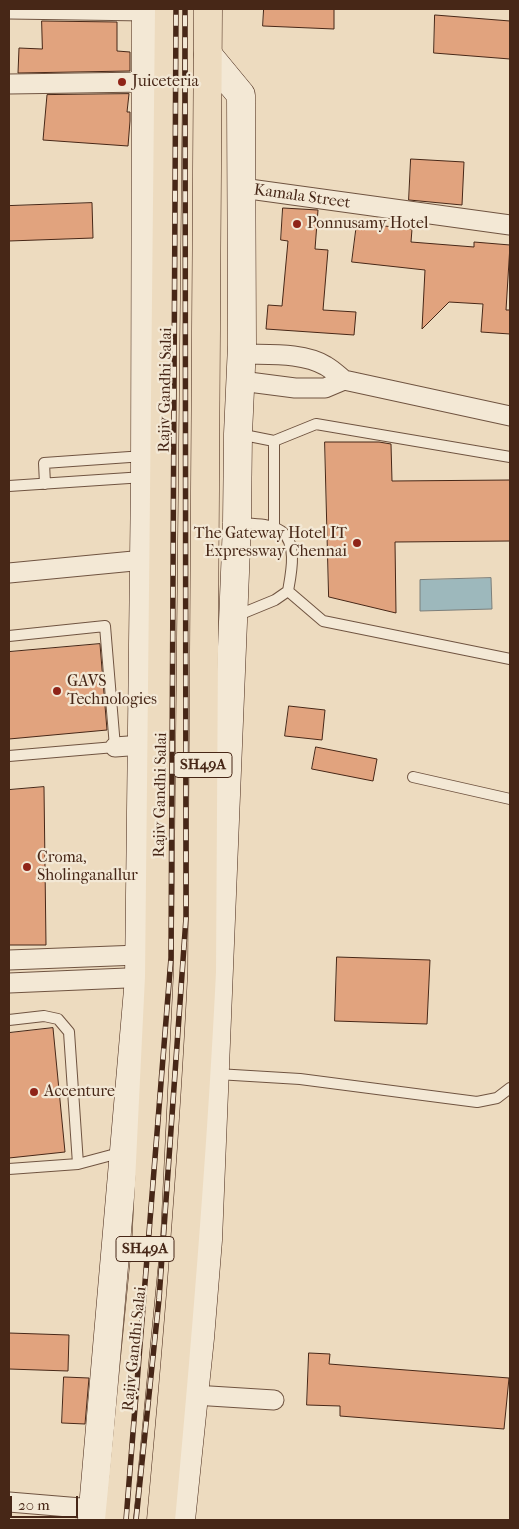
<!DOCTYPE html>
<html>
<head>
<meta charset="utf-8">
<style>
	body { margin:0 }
	#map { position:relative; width:519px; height:1529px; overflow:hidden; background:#eddbbf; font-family:"IM FELL French Canon",serif }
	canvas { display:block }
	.frame { position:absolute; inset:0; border:10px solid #472717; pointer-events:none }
	.scale { position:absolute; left:10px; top:1496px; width:68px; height:22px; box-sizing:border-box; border:2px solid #472717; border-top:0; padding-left:6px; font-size:15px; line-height:18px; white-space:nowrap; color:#472717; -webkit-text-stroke:4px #f3e8d5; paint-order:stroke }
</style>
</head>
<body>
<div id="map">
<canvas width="519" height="1529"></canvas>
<div class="frame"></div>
<div class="scale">20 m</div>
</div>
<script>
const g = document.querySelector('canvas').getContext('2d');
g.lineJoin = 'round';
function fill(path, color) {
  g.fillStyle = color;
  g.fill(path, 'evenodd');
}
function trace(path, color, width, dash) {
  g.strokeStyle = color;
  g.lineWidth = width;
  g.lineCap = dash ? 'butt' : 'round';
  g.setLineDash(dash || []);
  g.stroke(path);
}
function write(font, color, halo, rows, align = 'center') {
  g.font = font + ' "IM FELL French Canon",serif';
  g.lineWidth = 4.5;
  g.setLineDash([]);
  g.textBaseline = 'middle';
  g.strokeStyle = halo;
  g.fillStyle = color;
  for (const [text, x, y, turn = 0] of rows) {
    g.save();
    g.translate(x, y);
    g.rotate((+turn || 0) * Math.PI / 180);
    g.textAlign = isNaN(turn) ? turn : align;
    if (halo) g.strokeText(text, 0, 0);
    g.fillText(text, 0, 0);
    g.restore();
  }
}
const water = new Path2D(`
	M491,578L492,609L420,611V580Z`);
const building = new Path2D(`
	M264,9H334V29L263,26Z
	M435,15L510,21V59L434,53Z
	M42,21L117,22V51L130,52V71L18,73L19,48L42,49Z
	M129,94L127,112H130V121L128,146L43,140L47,95Z
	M411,159L464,162L462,205L409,200Z
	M92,203L93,238L9,241V206Z
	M283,208L318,210L315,249L328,250L323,310L356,312L354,335L266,329L268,305L282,306L288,241L281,240Z
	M357,223L412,229L411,242L474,247V242L510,245L506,310H510V334L481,332L483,304L449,302L422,329L425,270L352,262Z
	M325,442H379L391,444L392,481L510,480V541L395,542L396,613L329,597Z
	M100,644L107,730L9,739V652Z
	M289,706L325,710L322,740L285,736Z
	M316,747L377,759L373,781L312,769Z
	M44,787L46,945H9V790Z
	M337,957L430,960L427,1024L335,1021Z
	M53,1028L65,1152L9,1158V1033Z
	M9,1333L69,1335L68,1371L9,1369Z
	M309,1353L330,1354L329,1364L509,1378L504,1429L340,1416V1406L307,1405Z
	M64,1377L89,1378L85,1424L62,1423Z`);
const lane = new Path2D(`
	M239,434L274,441L316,424L510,457
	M45,484L44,463L144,456
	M9,486L144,477
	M274,528V441
	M288,591L323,621L510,659
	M236,616L275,600L288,591C291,574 298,543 281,531C269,523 252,524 238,523
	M9,636L105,626L115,747L9,756
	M413,777L510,799
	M9,1020L44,1016L58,1019L69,1032L78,1164
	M217,1074L300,1079L477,1102L497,1098L510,1088
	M9,1169L78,1164L123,1152`);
const street = new Path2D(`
	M9,9L146,11
	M9,84L146,82
	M242,188L510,225
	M242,354C268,355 303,352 326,366C333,370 339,376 344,380L510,416
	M241,381L295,388H325L344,380
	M9,573L144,560
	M115,747L142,745
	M9,960L139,955
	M9,983L150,977
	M194,1395L274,1400
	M9,1502L93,1509`);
const secondary = new Path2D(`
	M92,1520L139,978L145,477L146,9
	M181,1520L200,1338L208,1240L237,523L238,434L242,345L241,95L208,55`);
const primary = new Path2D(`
	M119,1520L146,1244L159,977L169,9
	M161,1520C178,1338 193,1155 202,972L208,9`);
const rail = new Path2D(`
	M126,1520L171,958L176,9
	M136,1520L159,1299L186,918L185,9`);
const markers = [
	[122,82,5,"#8f2418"],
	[297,224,5,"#8f2418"],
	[357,543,5,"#8f2418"],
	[57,691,5,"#8f2418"],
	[27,867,5,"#8f2418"],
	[34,1092,5,"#8f2418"]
];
const shields = [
	[203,765,58],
	[145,1249,58]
];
const shieldNames = [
	["SH49A",203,765],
	["SH49A",145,1249]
];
const poiNames = [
	["Juiceteria",132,82],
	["Ponnusamy Hotel",307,224],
	["The Gateway Hotel IT",347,534,"right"],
	["Expressway Chennai",347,552,"right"],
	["GAVS",67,682],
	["Technologies",67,700],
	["Croma,",37,858],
	["Sholinganallur",37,876],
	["Accenture",44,1092]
];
const streetNames = [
	["Kamala Street",302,197,8],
	["Rajiv Gandhi Salai",166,390,-89],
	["Rajiv Gandhi Salai",161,795,-89],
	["Rajiv Gandhi Salai",135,1349,-84]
];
fill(water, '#9db8bc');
trace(water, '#7b7e7a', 1);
fill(building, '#e1a37e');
trace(building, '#472717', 1);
trace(lane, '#705441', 12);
trace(street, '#705441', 21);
trace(secondary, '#472717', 29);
trace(primary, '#472717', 29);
trace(lane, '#f3e8d5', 10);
trace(street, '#f3e8d5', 19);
trace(secondary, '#f3e8d5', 28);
trace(primary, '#eddbbf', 28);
trace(rail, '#472717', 5.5);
trace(rail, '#f3e8d5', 4, [11]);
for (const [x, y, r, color] of markers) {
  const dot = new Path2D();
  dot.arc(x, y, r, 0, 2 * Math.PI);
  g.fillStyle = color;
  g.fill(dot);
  trace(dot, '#f3e8d5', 2);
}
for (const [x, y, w] of shields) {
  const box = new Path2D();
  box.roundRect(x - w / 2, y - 12.5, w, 25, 4);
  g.fillStyle = '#f3e8d5';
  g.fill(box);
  trace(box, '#472717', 1);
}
write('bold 15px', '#472717', null, shieldNames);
write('16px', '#472717', '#f3e8d5', poiNames, 'left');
write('16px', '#472717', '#f3e8d5', streetNames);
</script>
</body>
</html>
